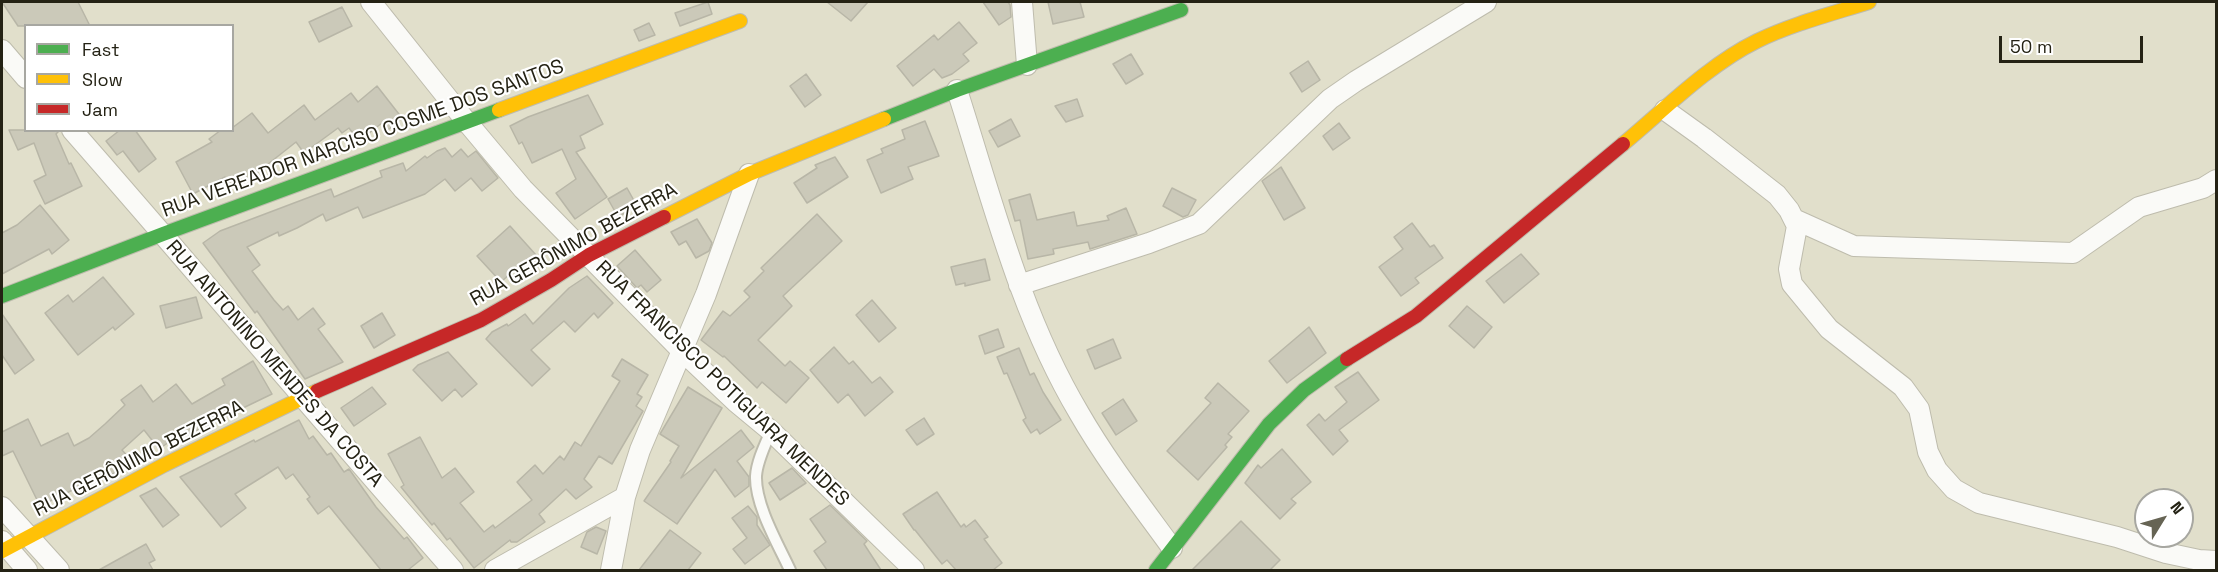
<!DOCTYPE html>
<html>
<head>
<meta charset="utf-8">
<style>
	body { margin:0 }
	#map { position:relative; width:2218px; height:572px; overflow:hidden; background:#e1dfcb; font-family:"Space Grotesk",sans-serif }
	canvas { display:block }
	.frame { position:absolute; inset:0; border:3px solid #242214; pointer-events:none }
	.legend { position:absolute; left:24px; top:24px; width:210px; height:108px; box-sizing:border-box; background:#fff; border:2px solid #a7a7a1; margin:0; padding:8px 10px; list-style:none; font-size:18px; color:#242214 }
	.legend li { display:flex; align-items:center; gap:12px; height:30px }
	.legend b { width:30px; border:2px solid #a7a7a1 }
	.north { position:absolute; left:2134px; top:488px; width:60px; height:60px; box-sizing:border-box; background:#fff; border:2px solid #a7a7a1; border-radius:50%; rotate:53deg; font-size:16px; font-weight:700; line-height:24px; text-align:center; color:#242214 }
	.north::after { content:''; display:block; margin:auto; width:21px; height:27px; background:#666454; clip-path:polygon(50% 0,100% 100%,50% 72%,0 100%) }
	.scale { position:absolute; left:1999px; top:36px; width:144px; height:27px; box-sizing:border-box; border:3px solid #242214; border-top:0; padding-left:8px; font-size:18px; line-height:21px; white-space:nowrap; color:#242214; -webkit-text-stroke:4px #fff; paint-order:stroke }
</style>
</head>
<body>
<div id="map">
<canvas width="2218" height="572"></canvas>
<div class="frame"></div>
<ul class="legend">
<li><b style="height:8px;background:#4caf50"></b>Fast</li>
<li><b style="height:8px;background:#ffc107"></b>Slow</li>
<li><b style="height:8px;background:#c62828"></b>Jam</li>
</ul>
<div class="north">N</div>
<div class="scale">50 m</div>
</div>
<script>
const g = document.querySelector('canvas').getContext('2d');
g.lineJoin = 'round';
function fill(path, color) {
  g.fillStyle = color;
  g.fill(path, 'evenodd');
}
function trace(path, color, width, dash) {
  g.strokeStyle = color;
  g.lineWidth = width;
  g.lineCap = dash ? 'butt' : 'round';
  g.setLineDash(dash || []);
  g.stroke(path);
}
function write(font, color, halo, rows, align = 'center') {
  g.font = font + ' "Space Grotesk",sans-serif';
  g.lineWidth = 4.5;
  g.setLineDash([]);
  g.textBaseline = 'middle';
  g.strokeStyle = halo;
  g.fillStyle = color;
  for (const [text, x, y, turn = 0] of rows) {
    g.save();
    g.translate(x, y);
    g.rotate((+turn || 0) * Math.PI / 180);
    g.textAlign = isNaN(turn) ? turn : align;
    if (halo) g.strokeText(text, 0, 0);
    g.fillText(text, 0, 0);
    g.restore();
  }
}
const building = new Path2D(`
	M2,2H78L90,26H18Z
	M708,2L712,14L680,26L675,13Z
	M827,2H868L851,21Z
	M983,2H1008L1010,5L1011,17L999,25Z
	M1048,2H1080L1084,17L1053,24Z
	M342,7L352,26L319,42L309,22Z
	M959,22L977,43L963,54L969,61L952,74L942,78L934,69L913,86L897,66L934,35L938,40Z
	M649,23L655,35L639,41L634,30Z
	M1131,54L1143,74L1126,84L1113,64Z
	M1308,61L1320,80L1302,92L1290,73Z
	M806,74L821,95L805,107L790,86Z
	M377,86L402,118L388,130L382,123L359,141L349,128L342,133L338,128L304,153L296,142L244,183L239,175L229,183L225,177L193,194L176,162L212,142L209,139L221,130H232V128L252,113L268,133L304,105L315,120L351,93L358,102Z
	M588,95L603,124L580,136L585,148L576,152L607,197L575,219L556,193L576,179L562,149L532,163L522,142L519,144L510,126L528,117Z
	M1077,99L1083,116L1066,122L1055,106Z
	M1011,119L1020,136L998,147L989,131Z
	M925,121L939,156L908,167L913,179L881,193L867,160L883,153L881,149L905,139L902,130Z
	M1339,123L1350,138L1333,150L1323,136Z
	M9,130H60L56,134L69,164L71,163L82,186L45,204L34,181L46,175L34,143L18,150Z
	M120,130H135L156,159L139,172L123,151L117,155L106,141Z
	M445,148L452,157L461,149L468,157L476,151L498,178L482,191L471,178L455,191L445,179L425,194L363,218L358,207L326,221L323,214L297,228L279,236L278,232L247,247L260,265L252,271L274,300L283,310L288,306L298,320L313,308L325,324L318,329L343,362L305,379L257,311L255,313L203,243L220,231L331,189L334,197L382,177L380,171L403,163L406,171L425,156L427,158L437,151Z
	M835,157L848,177L807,203L794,183L817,168L815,165Z
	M1281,167L1305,208L1284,220L1262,181Z
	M627,188L637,206L618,217L608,199Z
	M1172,188L1196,200L1188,215L1183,217L1163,206Z
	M1030,194L1037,220L1074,212L1077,226L1109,220L1107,216L1126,208L1137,234L1090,249L1088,242L1053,249L1054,254L1028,259L1020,220L1015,221L1009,200Z
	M40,205L69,240L52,254L49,249L2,274V233L17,225Z
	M817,214L842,241L783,296L792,306L758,340L785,366L790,361L809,378L786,403L762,382L757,388L724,356L723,357L701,340L723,311L730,316L750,297L744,291L764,271L761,268Z
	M697,219L712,243L709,251L696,258L686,241L679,245L671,232Z
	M1412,223L1430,247L1434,245L1443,258L1415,278L1419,283L1401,296L1379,267L1403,249L1394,237Z
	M510,226L536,255L521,268L519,266L501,282L477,256Z
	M635,250L661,280L647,292L641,285L637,288L617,266Z
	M1521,254L1539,274L1504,303L1486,281Z
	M985,259L990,280L965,286V283L956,285L951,267Z
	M587,276L613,303L598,318L594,313L575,332L564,321L531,350L550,369L532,386L486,339L492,332L507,324L508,326L525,314L533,324L569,288Z
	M103,277L134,314L115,330L113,327L78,355L45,313L68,295L73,302Z
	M196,297L202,318L166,328L160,306Z
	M872,300L896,328L879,342L856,315Z
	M1467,306L1492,327L1474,348L1449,326Z
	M382,313L395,335L374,348L361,326Z
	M2,314L34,360L15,374L2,355Z
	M1309,327L1326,353L1287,383L1269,361Z
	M998,329L1004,347L985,354L979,336Z
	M1113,339L1121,358L1095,369L1087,350Z
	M834,347L849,364L853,361L872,383L880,377L893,392L865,416L848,394L838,403L810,370Z
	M1019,348L1030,375L1034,373L1043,392L1061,420L1040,434L1037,429L1031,433L1023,420L1026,418L1007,373L1004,374L997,357Z
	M448,352L477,384L462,397L455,389L442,401L413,370L418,365Z
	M622,359L648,375L637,394L642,397L636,406L643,411L612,464L599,456L584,479L592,487L576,499L566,489L539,514L545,522L517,542H511L510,540L474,568L450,538L447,540L434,523L432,525L401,487L404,485L388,454L420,437L442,478L455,468L474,492L460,503L484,532L493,525L495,528L532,500L517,482L535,465L543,474L560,456L564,460L575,442L581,446L620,381L612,376Z
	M253,361L272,394L185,436L182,433L159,449L144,430L122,450L132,461L126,467L99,481L97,478L40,506L13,451L2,456V432L28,419L41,446L68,433L74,446L89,438L105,424L125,405L121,400L141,385L153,402L176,384L192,404L225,385L222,379Z
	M1358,372L1379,400L1339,430L1348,441L1333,455L1307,425L1319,414L1325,421L1347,402L1335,387Z
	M1218,383L1249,411L1228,434L1232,437L1225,445L1227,447L1198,480L1167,451L1211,403L1205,398Z
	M372,387L386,404L354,426L341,408Z
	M688,387L722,408L681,478L741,430L754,447L737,461L749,477V486L735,497L715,469L677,524L644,501L671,462L670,461L679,446L660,434Z
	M1123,399L1137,421L1116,435L1102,413Z
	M924,418L934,434L917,445L906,430Z
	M299,420L309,439L313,436L327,455L331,453L344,472L349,469L376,507L404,539L407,537L423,558L408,570H381L329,506L318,514L307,499L310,497L293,474L286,479L278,467L235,494L246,508L221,527L180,477L254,440L255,442Z
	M1282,449L1311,482L1291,499L1296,503L1280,519L1245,483L1258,465L1261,468Z
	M792,468L806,483L780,500L769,483Z
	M156,488L179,515L163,527L140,496Z
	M937,492L961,527L964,524L966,527L975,520L988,537L984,539L1002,563L993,570H956L947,560L942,564L915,530H914L903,514Z
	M830,505L867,541L864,544L881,570H827L814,551L826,542L810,519Z
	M748,506L757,517V525L770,545L745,564L733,549L747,538L732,518Z
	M1241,521L1280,560L1270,570H1192Z
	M596,527L606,531L597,554L581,547L587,532Z
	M670,530L701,553L688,570H639Z
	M146,544L155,560L149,563L153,570H99Z`);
const lane = new Path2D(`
	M771,431C765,445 757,461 756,476C755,505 778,544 790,570`);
const street = new Path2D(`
	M371,2L466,121L523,189L681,350L736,402L771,431L914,570
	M1022,2L1027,65
	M2,50L26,78
	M957,90C992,199 1020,314 1079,413C1106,460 1140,504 1172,548
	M1665,110L1704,138L1777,195L1789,210L1797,226L1789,269L1792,284L1829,329L1903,387L1919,409L1928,452L1937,470L1954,489L1979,503L2117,537L2166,553L2199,560L2216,561
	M72,130C200,276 325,425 453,570
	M1794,219L1854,246L2073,253L2139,207L2203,188L2216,180
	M1019,285L1149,243L1199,224L1330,99L1356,81L1486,2
	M2,507L59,570
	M2,541L27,570
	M495,570L625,497
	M611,570L625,497L640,450L706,294L749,174`);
const fast = new Path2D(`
	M884,119L957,90L1181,10
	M2,296L163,234L499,110
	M1156,570L1269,424L1304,390L1347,359`);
const slow = new Path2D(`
	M499,110L740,21
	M1623,144C1664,110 1708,65 1757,41C1792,24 1831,14 1869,2
	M664,217L749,174L884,119
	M2,551L164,465L317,391`);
const jam = new Path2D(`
	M1347,359L1416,316L1623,144
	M317,391L481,320L551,280L589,255L664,217`);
const streetNames = [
	["RUA VEREADOR NARCISO COSME DOS SANTOS",363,139,-20],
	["RUA GERÔNIMO BEZERRA",574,245,-29],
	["RUA ANTONINO MENDES DA COSTA",274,364,49],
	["RUA FRANCISCO POTIGUARA MENDES",722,384,44],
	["RUA GERÔNIMO BEZERRA",139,459,-27]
];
fill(building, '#cbc9b9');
trace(building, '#b8b6a7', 1.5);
trace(lane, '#bebcad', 14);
trace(street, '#bebcad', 22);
trace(fast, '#bebcad', 16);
trace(slow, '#bebcad', 16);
trace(jam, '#bebcad', 16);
trace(lane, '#fafaf7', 10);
trace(street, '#fafaf7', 20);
trace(fast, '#4caf50', 14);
trace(slow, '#ffc107', 14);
trace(jam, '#c62828', 14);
write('20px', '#242214', '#fff', streetNames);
</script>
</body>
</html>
